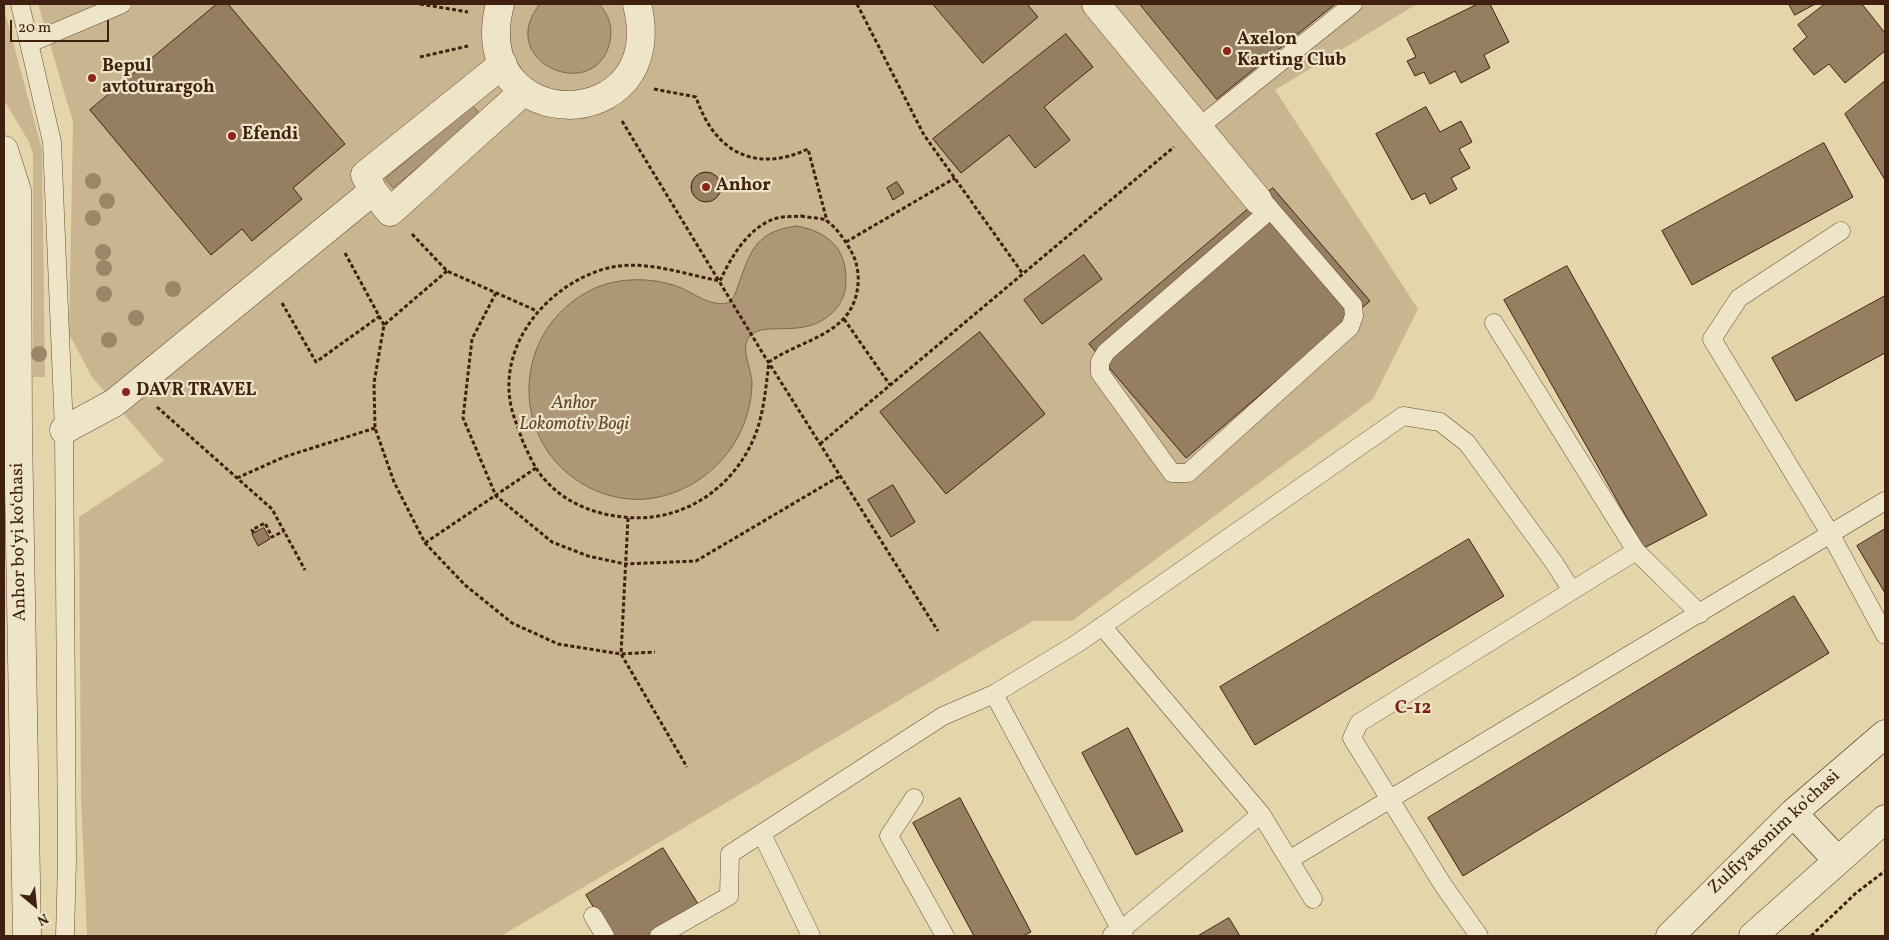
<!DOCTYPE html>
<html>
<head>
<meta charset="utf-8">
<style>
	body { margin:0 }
	#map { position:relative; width:1889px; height:940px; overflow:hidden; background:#e5d5ab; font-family:Vollkorn,serif }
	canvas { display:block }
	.frame { position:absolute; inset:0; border:5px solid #402010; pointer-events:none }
	.north { position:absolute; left:10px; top:880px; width:50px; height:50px; -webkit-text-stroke:4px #eee4c8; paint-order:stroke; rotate:152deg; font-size:14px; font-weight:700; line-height:20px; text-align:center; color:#402010 }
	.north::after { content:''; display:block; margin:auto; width:18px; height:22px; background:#402010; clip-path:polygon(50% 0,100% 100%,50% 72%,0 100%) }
	.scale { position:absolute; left:10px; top:20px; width:99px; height:22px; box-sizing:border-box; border:2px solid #402010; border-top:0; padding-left:6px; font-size:15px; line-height:18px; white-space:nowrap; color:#402010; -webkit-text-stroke:4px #eee4c8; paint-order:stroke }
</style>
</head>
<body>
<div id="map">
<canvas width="1889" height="940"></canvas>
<div class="frame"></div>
<div class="north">N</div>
<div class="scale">20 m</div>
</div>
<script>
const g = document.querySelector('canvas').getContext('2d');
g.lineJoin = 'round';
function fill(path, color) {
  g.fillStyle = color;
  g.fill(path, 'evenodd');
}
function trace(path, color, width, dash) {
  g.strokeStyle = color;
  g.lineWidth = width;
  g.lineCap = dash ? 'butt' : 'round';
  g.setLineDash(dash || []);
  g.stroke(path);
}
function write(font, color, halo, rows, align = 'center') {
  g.font = font + ' Vollkorn,serif';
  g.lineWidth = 4.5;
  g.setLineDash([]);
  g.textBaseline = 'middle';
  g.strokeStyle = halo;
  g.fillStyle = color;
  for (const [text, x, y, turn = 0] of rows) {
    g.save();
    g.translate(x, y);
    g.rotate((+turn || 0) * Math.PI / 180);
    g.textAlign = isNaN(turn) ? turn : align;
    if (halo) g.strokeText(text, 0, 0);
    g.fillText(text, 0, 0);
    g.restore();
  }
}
const green = new Path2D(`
	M38,4H1417L1275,90L1418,309L1373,399L1072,621H1033L501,936H87L81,797L79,517L164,461L92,377L69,334L73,122Z
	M4,9L42,149L45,377H33V154L29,142L4,100Z`);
const water = new Path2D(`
	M540,4H599C609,15 613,27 610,42C595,106 493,61 540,4Z
	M473,106L481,115L393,188L385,179Z
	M797,226C813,229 828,235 838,249C846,262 847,276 845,291C843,299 838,308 832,313C804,340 765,320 750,336C739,347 752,369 752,383C751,442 706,492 647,499C627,501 605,496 588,487C507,444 510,329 593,289C619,277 652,277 679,287C694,293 710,307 728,303C735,298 736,291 739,283C751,249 757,231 797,226Z`);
const building = new Path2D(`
	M217,4H228L345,144L293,188L302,199L252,241L242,229L211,255L90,110Z
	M933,4H1027L1038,17L983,63Z
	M1140,4H1335L1217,99Z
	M1478,4H1490L1509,42L1484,55L1490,68L1461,83L1455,71L1430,84L1424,72L1415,76L1407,61L1416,57L1407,39Z
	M1789,4H1815L1795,15Z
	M1825,4H1862L1885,33V51L1845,83L1829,64L1814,75L1793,49L1807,37L1798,25Z
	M1066,34L1093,67L1044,107L1070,140L1035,168L1009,135L961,173L933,139Z
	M1885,81V180L1845,114Z
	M1426,107L1440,132L1461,121L1472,142L1459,149L1470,168L1451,178L1457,189L1430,204L1425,193L1412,200L1376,134Z
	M1824,143L1853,197L1692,285L1662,231Z
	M691 187a15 15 0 1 1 30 0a15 15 0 1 1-30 0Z
	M897,182L904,193L893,200L887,188Z
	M1273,188L1370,301L1186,458L1089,344Z
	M1084,255L1102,279L1042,324L1024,300Z
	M1567,266L1707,515L1644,548L1504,300Z
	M1885,296V353L1796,401L1772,358Z
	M980,332L1045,414L946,494L880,412Z
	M893,485L915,522L891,537L868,500Z
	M264,528L270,539L258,546L252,534Z
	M1885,529V593L1857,546Z
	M1469,539L1504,596L1255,745L1220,687Z
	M1794,596L1829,653L1463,876L1428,818Z
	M1128,728L1183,831L1136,855L1082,753Z
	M960,798L1031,932L1023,936H974L913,823Z
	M663,848L700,907L653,936H611L586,895Z
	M1229,918L1240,936H1198Z`);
const path = new Path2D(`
	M420,4L468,12
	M857,4L924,135L1023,274
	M420,57L468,46
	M654,89L696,97C714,151 754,174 808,149L827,221
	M622,121L762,352L938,631
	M801,216C809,218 821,217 827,221C837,228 846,242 851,251C857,261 859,274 858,284C854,335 803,338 769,362C766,386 764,411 756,433C735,488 682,524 623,517C594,514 566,503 546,481C536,471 529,455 523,442C519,430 514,419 511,406C498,344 547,286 604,269C642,258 683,274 720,281C731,257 749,226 777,218C785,216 794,217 801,216Z
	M412,234L447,271L537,311
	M846,242L955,178
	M345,253L384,325
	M447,271L384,325L374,383L375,428L394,482L425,543L465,585L512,623L558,644L621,654L655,652
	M496,293L472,339L463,418L496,496L552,542L588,556L625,564L696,561L840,476
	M282,303L316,362L380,316
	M844,319L890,385
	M157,407L272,509L305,570
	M820,444L1174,147
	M237,478L284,457L375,428
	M628,518L621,654L687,767
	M254,533L252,530L265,523L272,537L284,531
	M425,543L536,468
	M1811,936L1856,893L1885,871`);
const lane = new Path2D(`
	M20,4L52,142L64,430L67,861L65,936
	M30,43L122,4
	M1199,127L1353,4
	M1254,190L1353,305L1354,316L1350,327L1188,473H1172L1100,373V362L1106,352L1270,210
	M1841,231L1739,298L1712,339L1831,535L1885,635
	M1494,323L1636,551
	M1102,626L1261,814L1313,899
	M994,694L1124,936
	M914,798L889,836L945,936
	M762,834L811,936
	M1289,860L1885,501
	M593,916L605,936
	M1112,935L1120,931L1261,814
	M659,936L729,896L730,854L943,716L994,694L1078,643L1403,416L1440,422L1467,443L1555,564L1572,591
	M1479,936L1443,885L1352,738L1359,723L1636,551L1700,614`);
const street = new Path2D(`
	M500,4C465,138 671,139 637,4
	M1096,4L1258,200
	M503,64L365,175L373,191L390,212L524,91
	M4,150L17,191L18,432L27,936
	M64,430L114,403L373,191`);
const secondary = new Path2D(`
	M1793,813L1837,860
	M1670,936L1793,813L1885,734
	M1753,936L1885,819`);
const trees = [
	[93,181],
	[107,201],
	[93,218],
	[103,252],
	[104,268],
	[173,289],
	[104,294],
	[136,318],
	[109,340],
	[39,354]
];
const markers = [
	[1227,51,5,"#8f2418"],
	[92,78,5,"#8f2418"],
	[232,136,5,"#8f2418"],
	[706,187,5,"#8f2418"],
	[126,392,5,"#8f2418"]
];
const poiNames = [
	["Axelon",1237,41],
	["Karting Club",1237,62],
	["Bepul",102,68],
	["avtoturargoh",102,89],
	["Efendi",242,136],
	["Anhor",716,187],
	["DAVR TRAVEL",136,392]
];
const parkNames = [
	["Anhor",574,405],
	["Lokomotiv Bogi",574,426]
];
const streetNames = [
	["Anhor boʻyi koʻchasi",20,542,-91],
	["Zulfiyaxonim ko'chasi",1775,833,-43]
];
const neighbourhoodNames = [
	["C-12",1413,710]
];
fill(green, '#c9b691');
fill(water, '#ad9776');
trace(water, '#81674d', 1);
fill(building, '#967e61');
trace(building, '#402010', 1);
trace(lane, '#694d37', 19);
trace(street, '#694d37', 29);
trace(secondary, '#402010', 29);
trace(path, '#402010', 3, [4, 2.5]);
trace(lane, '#eee4c8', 18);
trace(street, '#eee4c8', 28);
trace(secondary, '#eee4c8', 28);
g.fillStyle = '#9d8667';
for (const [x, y] of trees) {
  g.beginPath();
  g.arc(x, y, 8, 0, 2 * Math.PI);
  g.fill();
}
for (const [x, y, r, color] of markers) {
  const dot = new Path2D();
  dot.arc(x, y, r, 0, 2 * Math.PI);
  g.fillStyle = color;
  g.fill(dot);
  trace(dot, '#eee4c8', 2);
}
write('bold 18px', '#402010', '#eee4c8', poiNames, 'left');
write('italic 18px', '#624630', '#eee4c8', parkNames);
write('18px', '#402010', '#eee4c8', streetNames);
write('bold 19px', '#7a1f14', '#eee4c8', neighbourhoodNames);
</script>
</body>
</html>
